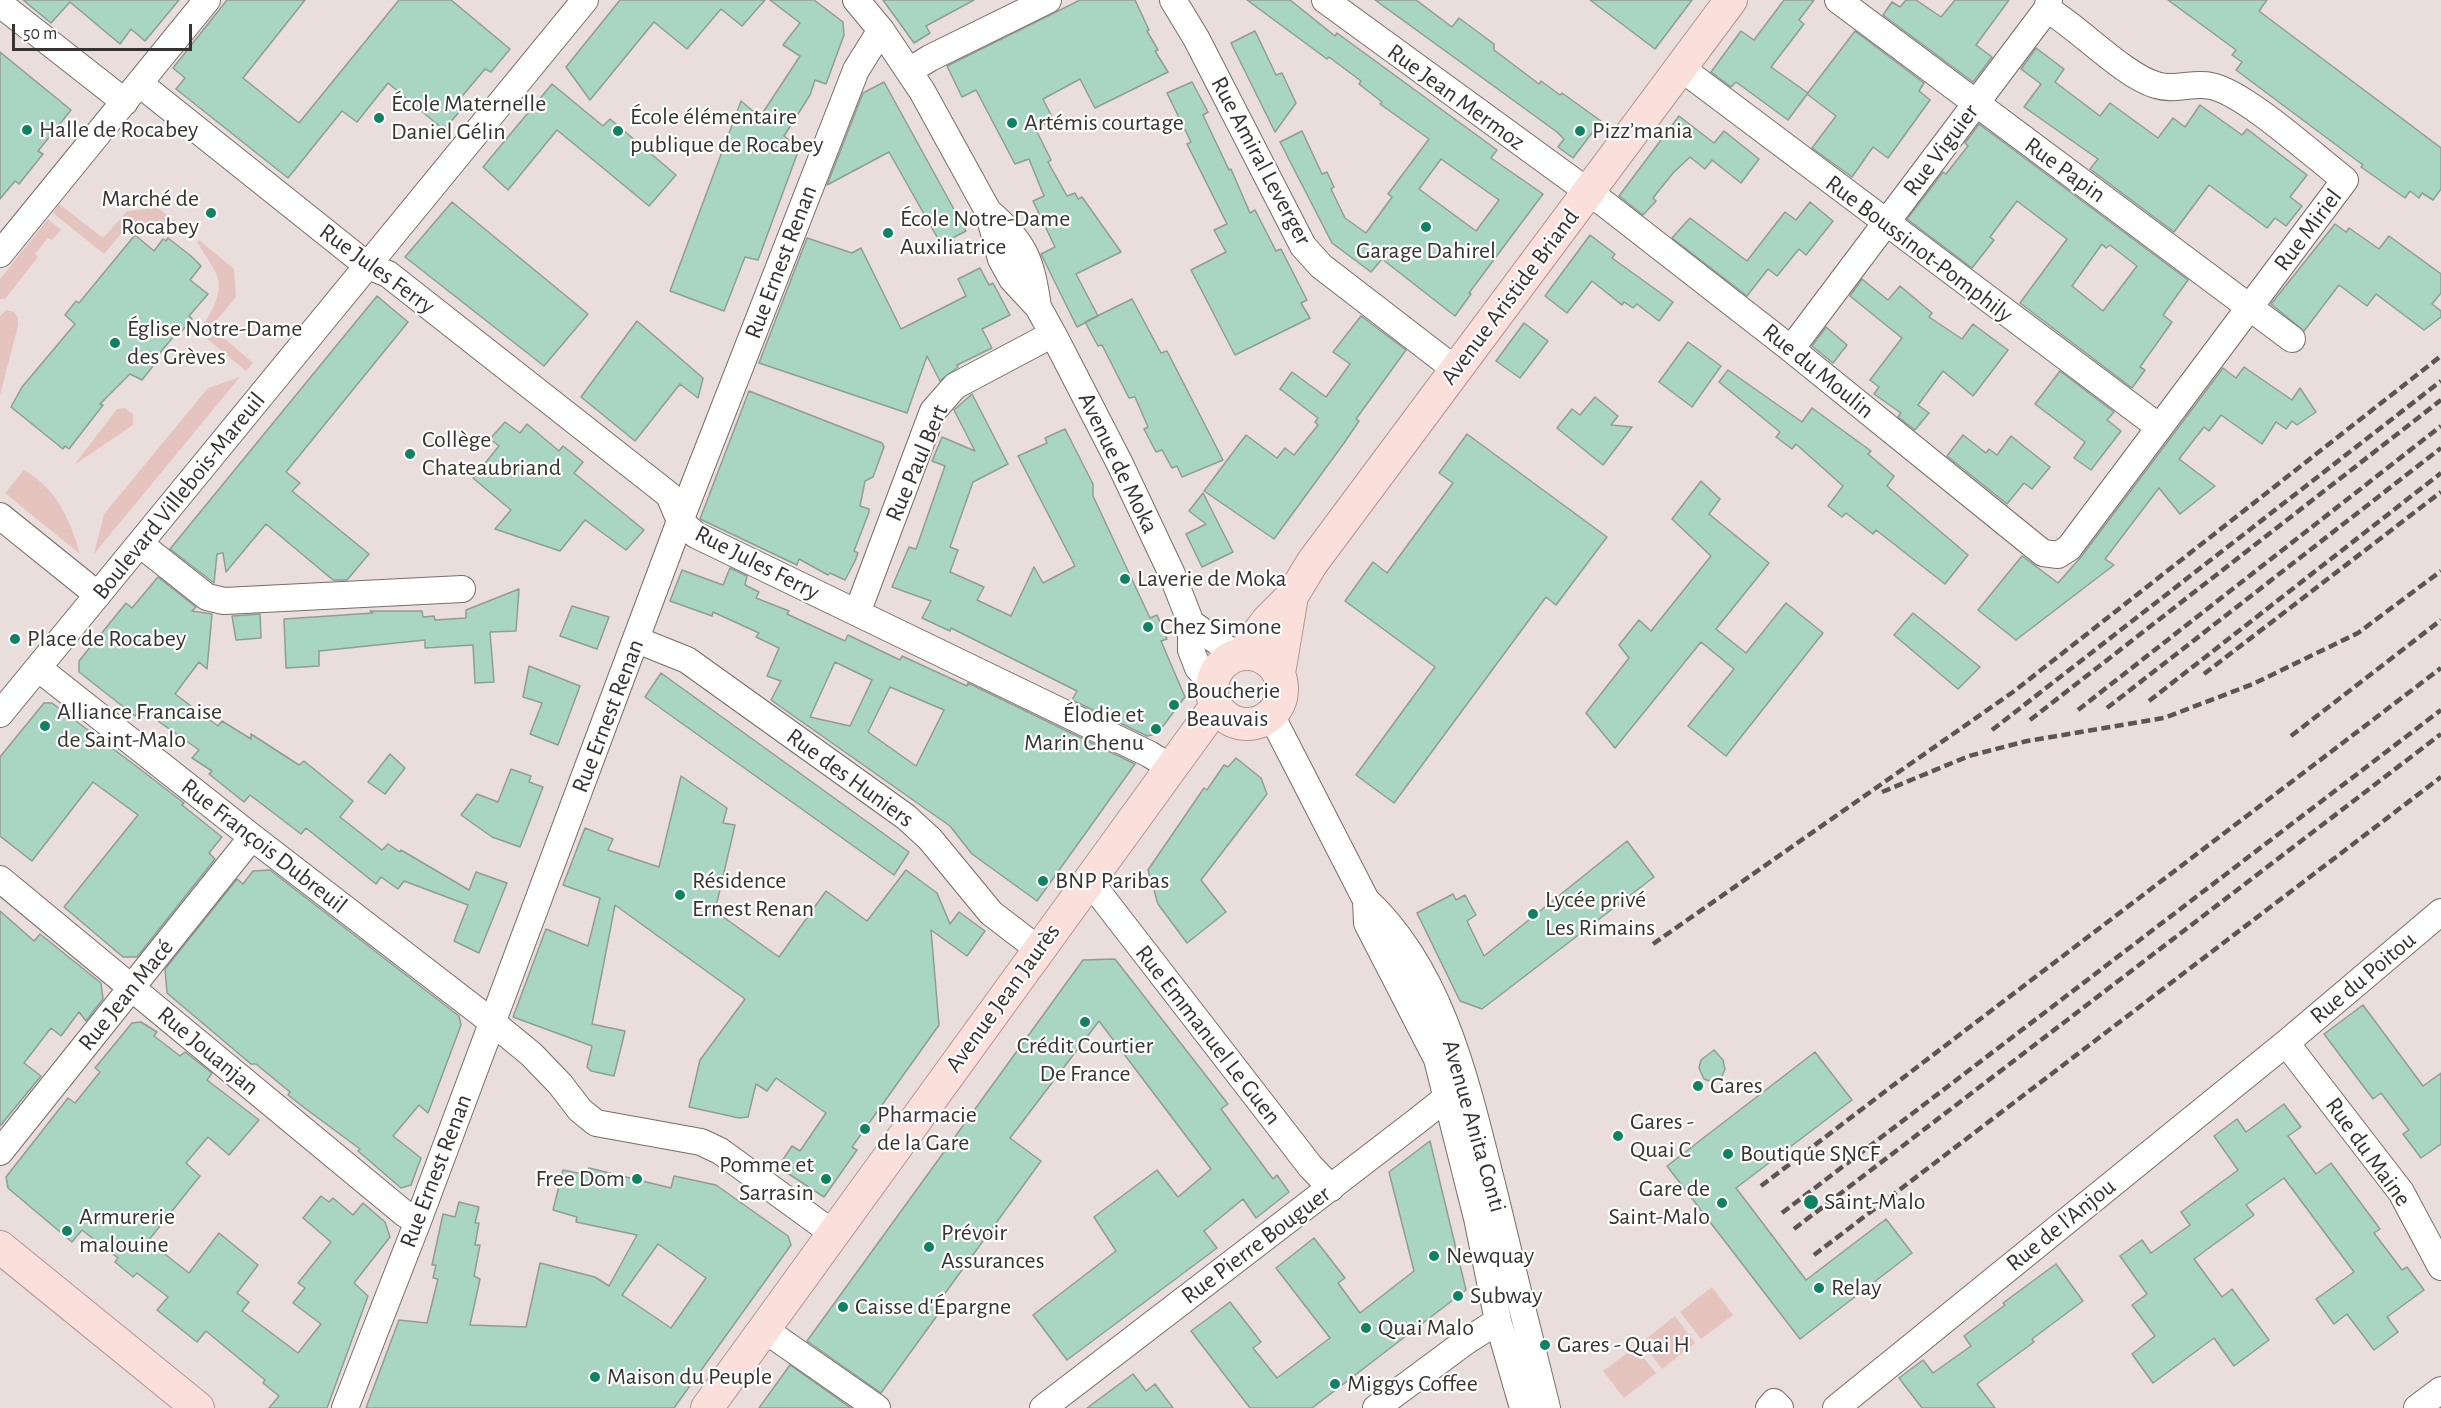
<!DOCTYPE html>
<html>
<head>
<meta charset="utf-8">
<style>
	body { margin:0 }
	#map { position:relative; width:2441px; height:1408px; overflow:hidden; background:#e9dedc; font-family:"Alegreya Sans",sans-serif }
	canvas { display:block }
	.scale { position:absolute; left:12px; top:24px; width:180px; height:27px; box-sizing:border-box; border:3px solid #373332; border-top:0; padding-left:8px; font-size:18px; line-height:21px; white-space:nowrap; color:#373332; -webkit-text-stroke:4px #fff; paint-order:stroke }
</style>
</head>
<body>
<div id="map">
<canvas width="2441" height="1408"></canvas>
<div class="scale">50 m</div>
</div>
<script>
const g = document.querySelector('canvas').getContext('2d');
g.lineJoin = 'round';
function fill(path, color) {
  g.fillStyle = color;
  g.fill(path, 'evenodd');
}
function trace(path, color, width, dash) {
  g.strokeStyle = color;
  g.lineWidth = width;
  g.lineCap = dash ? 'butt' : 'round';
  g.setLineDash(dash || []);
  g.stroke(path);
}
function write(font, color, halo, rows, align = 'center') {
  g.font = font + ' "Alegreya Sans",sans-serif';
  g.lineWidth = 4.5;
  g.setLineDash([]);
  g.textBaseline = 'middle';
  g.strokeStyle = halo;
  g.fillStyle = color;
  for (const [text, x, y, turn = 0] of rows) {
    g.save();
    g.translate(x, y);
    g.rotate((+turn || 0) * Math.PI / 180);
    g.textAlign = isNaN(turn) ? turn : align;
    if (halo) g.strokeText(text, 0, 0);
    g.fillText(text, 0, 0);
    g.restore();
  }
}
const green = new Path2D(`
	M59,204L103,238L127,211L158,208L180,225L126,228L104,254L53,213Z
	M48,219L61,230L52,240L48,238L35,254L38,257L5,299H0V279Z
	M199,240L234,269L236,297L211,327L253,363L246,371L199,332C208,317 222,298 218,279C215,267 203,253 197,242Z
	M6,310L14,312L18,318V326L0,395V316Z
	M240,377L94,554L104,514L208,388Z
	M125,408L133,414V425L74,465L117,409Z
	M24,470C57,489 70,519 80,554L5,493Z
	M1712,1287L1733,1315L1701,1339L1680,1312Z
	M1675,1316L1695,1343L1662,1369L1642,1342Z
	M1635,1347L1656,1373L1624,1398L1603,1371Z`);
const building = new Path2D(`
	M23,0H179L145,41L131,29L120,44L70,2L51,23Z
	M227,0H305L243,78L299,123L399,0H451L510,49L491,72L485,69L458,101L464,106L444,130L388,83L357,122L342,111L288,178L176,89L185,78L173,68Z
	M620,0H765L742,26L721,9L687,49L654,22L590,100L566,67Z
	M770,0H814L843,22L844,35L826,84L815,80L810,95L784,136L799,149L758,260L745,257L724,311L670,291L741,101L760,117L800,56L783,45L800,23Z
	M883,0H974L926,26L930,33L914,43Z
	M1080,0H1135L1149,30L1147,31L1158,50L1155,51L1168,72L1095,108L1080,79L1043,99L1054,121L1035,128L1051,160L1048,162L1067,196L1075,193L1078,199L1082,197L1121,252L1076,274L1098,316L1077,327L1041,254L1055,247L1033,201L1044,196L1029,159L1015,164L976,90L962,97L947,66Z
	M1247,0H1290L1335,36L1337,33L1497,150L1491,158L1543,194L1469,293L1471,294L1455,316L1382,259L1371,272L1332,243L1280,142L1302,131L1322,174L1327,172L1334,187L1331,189L1345,218L1366,233L1392,197L1388,194L1429,139L1380,104L1382,102L1359,84L1361,81L1329,57L1327,59ZM1441,159L1499,200L1476,231L1419,189Z
	M1375,0H1416L1452,27L1459,18L1494,44V50L1539,84L1541,81L1560,95L1562,93L1601,121L1573,158L1558,147L1564,139L1557,132Z
	M1590,0H1692L1655,49Z
	M1784,0H1814L1799,20L1804,24L1771,67L1808,93L1788,120L1736,82L1731,87L1711,72L1741,31L1754,40Z
	M1906,0H1916L1941,17L1955,0H2009L1976,45L1992,57L1973,82L1883,15L1892,2L1900,7Z
	M2168,0H2267L2259,11L2441,148V189L2433,200L2422,193L2419,198L2410,191L2405,198L2361,167L2363,165L2236,70L2242,62L2232,55L2236,50Z
	M1255,31L1276,75L1282,73L1296,103L1275,132L1231,43Z
	M1855,31L1924,83L1919,91L1930,100L1888,158L1873,147L1852,177L1812,148L1836,116L1807,94Z
	M2036,48L2064,69L2055,82L2100,116L2110,103L2158,138L2173,118L2185,127L2200,105L2242,135L2247,129L2307,175L2290,197L2302,206L2286,226L2275,218L2267,228L2209,185L2174,232L2090,169L2098,159L2024,107L2041,84L2021,69Z
	M0,52L71,110L38,151L43,154L19,184L15,181L0,199Z
	M884,82L966,231L941,244L889,152L827,185L863,93Z
	M1192,82L1208,112L1203,115L1229,170L1231,169L1250,213L1255,210L1276,251L1281,249L1307,300L1301,303L1310,318L1235,355L1191,270L1226,252L1214,230L1227,224L1187,144L1191,142L1167,93Z
	M552,84L603,126L610,119L676,175L649,206L557,130L508,190L483,167Z
	M1679,116L1714,143L1724,131L1759,159L1741,183L1712,160L1705,169L1690,157L1673,173L1653,198L1656,201L1643,215L1619,196Z
	M1979,124L2188,280L2163,315L2172,322L2140,367L2145,370L2132,388L2020,303L2067,239L2017,201L1990,237L1994,240L1972,268L1907,219L1943,172L1946,174L1968,146L1965,143ZM2102,244L2106,248L2110,245L2137,266L2103,311L2072,286Z
	M452,202L588,314L544,366L405,257Z
	M1810,202L1833,221L1806,255L1799,249L1777,276L1768,269L1747,296L1672,238L1690,218L1747,261L1785,212L1796,220Z
	M2335,224L2346,232L2349,228L2379,249L2389,236L2441,274V293L2432,304L2441,311V317L2424,330L2376,294L2367,306L2339,285L2304,331L2271,304Z
	M135,235L154,251L163,239L166,241L168,238L191,256L201,266L190,280L208,294L189,316L192,319L180,333L178,331L151,364L153,366L142,380L130,374L100,404L103,405L69,449L65,446L63,449L11,407L22,387L75,324L65,315L76,301L79,303Z
	M1590,235L1615,254L1612,258L1673,302L1659,321L1637,304L1633,308L1624,302L1622,305L1592,281L1567,313L1545,296Z
	M807,238L852,253L861,248L901,329L966,296L958,279L980,268L989,285L993,283L1010,315L982,329L992,348L957,365L958,367L940,381L927,356L907,413L759,363Z
	M1862,279L1888,300L1900,286L1932,313L1929,317L1962,339L1973,324L2008,350L1973,396L1943,371L1918,405L1929,413L1915,430L1898,417L1901,413L1874,394L1879,387L1870,380L1902,338L1850,296Z
	M377,296L408,322L286,472L300,483L292,491L369,554L347,580H333L266,524L226,572L223,553L217,554L214,583L170,549Z
	M1132,299L1161,353L1167,351L1223,460L1182,477L1177,466L1172,468L1162,450L1156,452L1144,429L1148,427L1135,397L1129,398L1102,345L1098,346L1085,322Z
	M1361,316L1406,350L1356,419L1359,421L1344,443L1274,539L1204,491L1246,435L1277,458L1285,448L1294,455L1318,425L1315,422L1318,418L1280,389L1292,372L1326,397L1350,364L1333,352Z
	M637,321L703,378L698,398L680,384L635,441L581,397Z
	M1524,323L1548,341L1520,378L1496,361Z
	M1826,327L1847,345L1833,363L1812,346Z
	M1688,342L1721,366L1692,407L1659,382Z
	M2244,367L2292,400L2300,388L2316,412L2297,425L2292,421L2286,429L2276,422L2262,444L2221,415L2209,431L2204,427L2179,459L2215,486L2180,514L2159,488L2105,559L2114,565L2016,640L1978,610L2022,556L2058,583L2081,557L2223,368L2236,378Z
	M1728,370L1802,422L1812,408L1871,451L1868,454L1894,476L1887,486L1968,555L1945,584L1876,530L1873,534L1846,513L1842,517L1828,506L1843,486L1796,444L1792,449L1776,437L1780,432L1719,382Z
	M2060,371L2114,412L2107,420L2121,431L2091,470L2074,458L2085,442L2035,404Z
	M749,391L882,443L884,447L873,477L865,481L860,506L869,509V512L854,551L858,553L855,561L845,580L830,573L828,575L799,559L797,565L700,519Z
	M972,394L1008,464L973,482L950,547L958,550L950,572L984,587L977,600L1011,616L1034,567L1043,583L1075,566L1018,456L1047,443L1045,438L1065,429L1093,484V496L1150,618L1157,615L1167,639L1161,641L1185,697L1157,734L1147,736L1072,700L1077,691L951,628L950,631L922,618L931,601L892,587L909,547L916,549L945,466L932,461L942,437L975,451L954,410Z
	M1595,397L1618,416L1611,425L1632,427L1603,465L1557,428L1572,409L1580,415Z
	M505,422L520,433L527,424L559,451L563,446L583,462L574,473L644,530L626,550L585,520L560,551L495,529L511,510L473,478L499,446L490,439Z
	M1467,434L1607,537L1556,605L1546,597L1394,803L1356,775L1435,667L1345,601L1373,562L1387,573L1453,483L1439,473Z
	M1963,435L1986,453L1989,449L1997,455L2011,436L2050,467L2032,489L2024,483L2007,504L1947,456Z
	M1701,481L1720,499L1709,514L1769,563L1716,629L1746,653L1786,603L1823,633L1726,756L1688,726L1734,669L1701,642L1615,748L1586,713L1629,658L1619,645L1639,620L1651,631L1711,556L1672,519Z
	M1203,493L1233,552L1202,567L1186,534L1206,524L1189,511Z
	M730,568L747,576L745,585L759,592L756,598L789,611L787,614L845,641L848,635L900,660L902,656L967,686L968,683L1135,764L1037,901L972,854L950,826L771,700L781,681L767,676L779,648L756,637L759,633L713,612L712,616L670,601L682,570L723,585ZM835,662L872,680L850,726L810,717ZM890,687L944,710L916,766L868,732Z
	M158,577L196,607L192,611L212,614L207,669L199,662L175,694L218,726L222,721L251,739V734L299,765L304,761L353,801L340,817L382,850L388,844L400,852L401,850L469,890L476,872L507,883L479,953L454,941L468,905L404,881L398,889L381,877L376,884L306,828L301,834L250,795L244,802L209,774L212,771L192,758L199,750L141,709L135,716L79,672V661L126,603L132,608Z
	M519,589L516,631L490,632L494,682L475,683L473,645L425,648V640L319,651V666L286,668L284,619L373,613L370,611H422L423,617L434,616L435,620L466,618V610Z
	M572,606L609,617L597,649L560,636Z
	M1913,613L1980,667L1958,689L1894,635Z
	M260,614L261,638L236,640L232,616Z
	M529,666L580,686L558,745L530,734L542,703L523,697Z
	M661,673L909,852L894,875L645,697Z
	M44,703H52L136,766L184,803L182,805L222,837L209,853L215,859L137,957H123L64,907L138,815L93,782L32,861L0,836V757Z
	M390,754L405,768L385,794L368,782Z
	M1236,758L1261,778L1267,794L1201,880L1226,912L1187,943L1158,904L1148,870L1204,788L1207,790L1224,765L1228,767Z
	M511,769L531,776L529,782L543,787L520,847L492,837L461,815L477,794L498,802Z
	M681,776L727,808L723,823L735,825L715,911L779,957L826,891L867,921L906,870L937,893L950,924L959,912L985,931L967,956L931,930L939,1025L852,1147L857,1150L824,1197L778,1167L792,1146L800,1151L826,1113L776,1078L767,1091L756,1084L748,1117L739,1118L689,1107L700,1060L745,999L615,905L592,1024L625,1031L614,1076L591,1071L587,1067L592,1046L513,1017L546,929L588,946L600,898L563,885L585,828L613,839L608,850L659,867Z
	M1627,841L1654,877L1482,1009L1460,1001L1417,913L1453,894L1456,900L1465,895L1476,915L1467,921L1484,956Z
	M270,870L459,1016L461,1025L428,1113L419,1105L393,1136L421,1158L411,1185L401,1188L358,1151L360,1149L306,1109L288,1095L290,1092L256,1064H251L167,993L165,969L237,879L243,884L253,871Z
	M0,911L34,941L40,934L101,983L103,999L86,1021L79,1012L61,1036L51,1028L24,1063L41,1076L0,1126Z
	M1115,959L1228,1104L1221,1109L1273,1179L1277,1175L1289,1192L1256,1218L1243,1199L1204,1231L1217,1248L1067,1360L1033,1315L1116,1251L1094,1217L1157,1170L1178,1197L1211,1169L1099,1021L1010,1138L1041,1161L938,1303L944,1306L881,1393L807,1341L1083,960Z
	M2363,1005L2423,1086L2441,1073V1144L2421,1158L2403,1134L2409,1130L2381,1093L2373,1099L2324,1034Z
	M141,1022L157,1032L154,1036L180,1056L185,1052L212,1073L207,1080L259,1120L229,1155L208,1137L186,1163L200,1176L148,1241L189,1273L219,1233L258,1265L237,1293L249,1302L242,1311L298,1353L321,1324L293,1303L305,1288L298,1283L331,1242L303,1218L321,1196L329,1202L333,1198L353,1215L363,1203L385,1222L390,1237L354,1283L368,1296L327,1408H269L279,1396L263,1383L265,1380L206,1331L197,1342L157,1310L168,1297L137,1273L133,1277L115,1262L118,1258L82,1230L72,1242L8,1188L6,1177L68,1098L75,1103L100,1072L95,1068L132,1023Z
	M1714,1050L1723,1060L1725,1069L1722,1076L1712,1082L1704,1079L1699,1068L1701,1060Z
	M1815,1052L1852,1100L1736,1188L1806,1280L1886,1219L1912,1253L1800,1339L1667,1166Z
	M2284,1104L2301,1127L2288,1136L2316,1174L2331,1163L2380,1229L2374,1233L2402,1270L2407,1267L2424,1290L2387,1317L2398,1332L2374,1350L2347,1314L2334,1324L2316,1299L2354,1272L2284,1178L2246,1205L2254,1215L2194,1259L2222,1297L2232,1289L2269,1340L2234,1366L2214,1338L2153,1383L2132,1354L2155,1336L2132,1305L2147,1294L2120,1256L2142,1240L2151,1253L2190,1225L2181,1212L2238,1170L2214,1136L2237,1119L2246,1132Z
	M1430,1141L1466,1290L1312,1408H1250L1191,1331L1230,1302L1261,1342L1253,1348L1277,1378L1330,1338L1276,1268L1314,1238L1345,1278L1338,1283L1360,1313L1414,1271L1389,1172Z
	M589,1168L671,1188L674,1176L716,1185L788,1236L791,1245L674,1408H366L399,1320L427,1323L438,1279L433,1278L436,1265H432L443,1214L455,1217L459,1202L479,1207L475,1223H479L475,1245H480L474,1276L480,1279L470,1325L526,1327L540,1263L595,1277L609,1286L637,1235L576,1222L577,1217L553,1210L563,1170L587,1175ZM658,1244L706,1278L671,1328L622,1295Z
	M2056,1264L2083,1301L2032,1339L2034,1342L1977,1384L1995,1408H1922L1899,1378L1923,1360L1933,1373L1971,1346L1964,1336L2005,1305L2003,1303Z
	M790,1365L851,1408H759Z
	M1133,1374L1146,1391L1155,1384L1173,1408H1087Z`);
const minor = new Path2D(`
	M856,0L881,30L922,91L988,211L1001,259L1012,279L1038,307L1053,334L1120,464L1171,572L1191,623V650L1198,668L1212,683
	M1173,0L1196,38L1303,246L1321,266L1456,370
	M1325,0L1605,204L1791,349L2043,553L2058,555L2069,548L2345,180C2315,157 2244,92 2211,86C2193,82 2174,91 2156,85C2123,75 2079,28 2047,9L2049,0
	M1838,0L2292,339
	M0,4L125,102
	M1681,68L2159,427
	M909,71L930,58L1048,0
	M140,84L368,266L388,274L669,495L680,521L696,535L1149,754L1172,768
	M988,211C1025,243 1031,259 1038,307
	M0,254L207,0
	M1791,349L2047,9
	M0,516L98,595
	M140,544L207,597L224,601L462,589
	M857,613L933,411L955,386L1053,334
	M1191,623L1236,655
	M637,640L687,660L906,817L930,839L991,913L1038,949
	M38,668L252,837L492,1022L531,1054L560,1084L580,1110L596,1123L701,1142L720,1151L834,1234
	M0,714L585,0
	M1271,715L1366,900C1446,974 1469,1095 1495,1196C1512,1267 1529,1337 1547,1408
	M0,879L405,1214L418,1221
	M1087,882L1098,892L1310,1166L1331,1188
	M1366,900L1367,923L1437,1059L1477,1218L1498,1321L1523,1408
	M2286,1043L2401,1192L2441,1267
	M0,1152L252,837
	M765,1330L877,1408
	M345,1408L418,1221L680,521L856,70L881,30
	M1043,1408L1417,1121L1446,1098L1463,1076
	M1376,1408L1465,1342L1498,1321
	M1769,1408L1774,1402L1780,1408
	M1836,1408L2286,1043L2441,912
	M2417,1408L2441,1390`);
const major = new Path2D(`
	M1243,653L1268,620L1292,596L1312,563L1731,0
	M1212 689a35 35 0 1 1 70 0a35 35 0 1 1-70 0Z
	M1279,673L1292,596
	M0,1247L198,1408
	M707,1408L1216,706`);
const rail = new Path2D(`
	M2204,674L2441,492
	M2149,701L2441,473
	M2107,708L2441,448
	M2078,710L2441,426
	M2030,720L2441,400
	M1992,730L2441,381
	M2291,736L2441,620
	M1882,792L1969,756L2027,741L2164,718L2253,684L2358,633L2441,571
	M1653,944L2013,692L2441,356
	M1761,1186L2441,668
	M1782,1213L2441,710
	M1794,1229L2441,734
	M1814,1255L2441,777`);
const markers = [
	[379,118,6,"#0e8261"],
	[1012,123,6,"#0e8261"],
	[27,130,6,"#0e8261"],
	[618,131,6,"#0e8261"],
	[1580,131,6,"#0e8261"],
	[211,213,6,"#0e8261"],
	[1426,227,6,"#0e8261"],
	[888,233,6,"#0e8261"],
	[115,343,6,"#0e8261"],
	[410,454,6,"#0e8261"],
	[1125,579,6,"#0e8261"],
	[1148,627,6,"#0e8261"],
	[15,639,6,"#0e8261"],
	[1174,705,6,"#0e8261"],
	[45,726,6,"#0e8261"],
	[1156,729,6,"#0e8261"],
	[1043,881,6,"#0e8261"],
	[680,895,6,"#0e8261"],
	[1533,914,6,"#0e8261"],
	[1085,1022,6,"#0e8261"],
	[1698,1086,6,"#0e8261"],
	[865,1129,6,"#0e8261"],
	[1618,1136,6,"#0e8261"],
	[1728,1154,6,"#0e8261"],
	[637,1179,6,"#0e8261"],
	[826,1179,6,"#0e8261"],
	[1811,1202,8,"#0e8261"],
	[1722,1203,6,"#0e8261"],
	[67,1231,6,"#0e8261"],
	[929,1247,6,"#0e8261"],
	[1434,1256,6,"#0e8261"],
	[1819,1288,6,"#0e8261"],
	[1458,1296,6,"#0e8261"],
	[843,1307,6,"#0e8261"],
	[1366,1328,6,"#0e8261"],
	[1545,1345,6,"#0e8261"],
	[595,1377,6,"#0e8261"],
	[1335,1384,6,"#0e8261"]
];
const streetNames = [
	["Rue Jean Mermoz",1456,97,36],
	["Rue Viguier",1941,150,-53],
	["Rue Amiral Leverger",1261,161,62],
	["Rue Papin",2065,170,36],
	["Rue Miriel",2308,230,-53],
	["Rue Boussinot-Pomphily",1919,249,37],
	["Rue Ernest Renan",781,262,-69],
	["Rue Jules Ferry",377,269,36],
	["Avenue Aristide Briand",1510,297,-53],
	["Rue du Moulin",1818,371,39],
	["Rue Paul Bert",917,463,-67],
	["Avenue de Moka",1118,463,64],
	["Boulevard Villebois-Mareuil",179,496,-51],
	["Rue Jules Ferry",757,563,27],
	["Rue Ernest Renan",608,716,-69],
	["Rue des Huniers",850,778,36],
	["Rue François Dubreuil",264,846,38],
	["Rue du Poitou",2363,978,-40],
	["Rue Jean Macé",126,995,-51],
	["Avenue Jean Jaurès",1003,998,-54],
	["Rue Emmanuel Le Guen",1208,1035,52],
	["Rue Jouanjan",208,1051,40],
	["Avenue Anita Conti",1474,1126,74],
	["Rue du Maine",2368,1152,54],
	["Rue Ernest Renan",436,1171,-69],
	["Rue de l'Anjou",2061,1225,-39],
	["Rue Pierre Bouguer",1256,1245,-37]
];
const poiNames = [
	["École Maternelle",391,104],
	["Daniel Gélin",391,132],
	["École élémentaire",630,117],
	["publique de Rocabey",630,145],
	["Artémis courtage",1024,123],
	["Halle de Rocabey",39,130],
	["Pizz’mania",1592,131],
	["Marché de",199,199,"right"],
	["Rocabey",199,227,"right"],
	["École Notre-Dame",900,219],
	["Auxiliatrice",900,247],
	["Garage Dahirel",1426,251,"center"],
	["Église Notre-Dame",127,329],
	["des Grèves",127,357],
	["Collège",422,440],
	["Chateaubriand",422,468],
	["Laverie de Moka",1137,579],
	["Chez Simone",1160,627],
	["Place de Rocabey",27,639],
	["Boucherie",1186,691],
	["Beauvais",1186,719],
	["Alliance Francaise",57,712],
	["de Saint-Malo",57,740],
	["Élodie et",1144,715,"right"],
	["Marin Chenu",1144,743,"right"],
	["Résidence",692,881],
	["Ernest Renan",692,909],
	["BNP Paribas",1055,881],
	["Lycée privé",1545,900],
	["Les Rimains",1545,928],
	["Crédit Courtier",1085,1046,"center"],
	["De France",1085,1074,"center"],
	["Gares",1710,1086],
	["Pharmacie",877,1115],
	["de la Gare",877,1143],
	["Gares -",1630,1122],
	["Quai C",1630,1150],
	["Boutique SNCF",1740,1154],
	["Pomme et",814,1165,"right"],
	["Sarrasin",814,1193,"right"],
	["Free Dom",625,1179,"right"],
	["Gare de",1710,1189,"right"],
	["Saint-Malo",1710,1217,"right"],
	["Saint-Malo",1824,1202],
	["Armurerie",79,1217],
	["malouine",79,1245],
	["Prévoir",941,1233],
	["Assurances",941,1261],
	["Newquay",1446,1256],
	["Relay",1831,1288],
	["Subway",1470,1296],
	["Caisse d'Épargne",855,1307],
	["Quai Malo",1378,1328],
	["Gares - Quai H",1557,1345],
	["Maison du Peuple",607,1377],
	["Miggys Coffee",1347,1384]
];
fill(green, '#e5c4bf');
fill(building, '#a9d6c2');
trace(building, '#929c97', 1.5);
trace(minor, '#776d6c', 28);
trace(major, '#b39590', 34);
trace(minor, '#fff', 26);
trace(major, '#fadfdb', 32);
trace(rail, '#5b5655', 4.5, [9, 4.5]);
for (const [x, y, r, color] of markers) {
  const dot = new Path2D();
  dot.arc(x, y, r, 0, 2 * Math.PI);
  g.fillStyle = color;
  g.fill(dot);
  trace(dot, '#fff', 2);
}
write('24px', '#373332', '#fff', streetNames);
write('24px', '#373332', '#fff', poiNames, 'left');
</script>
</body>
</html>
